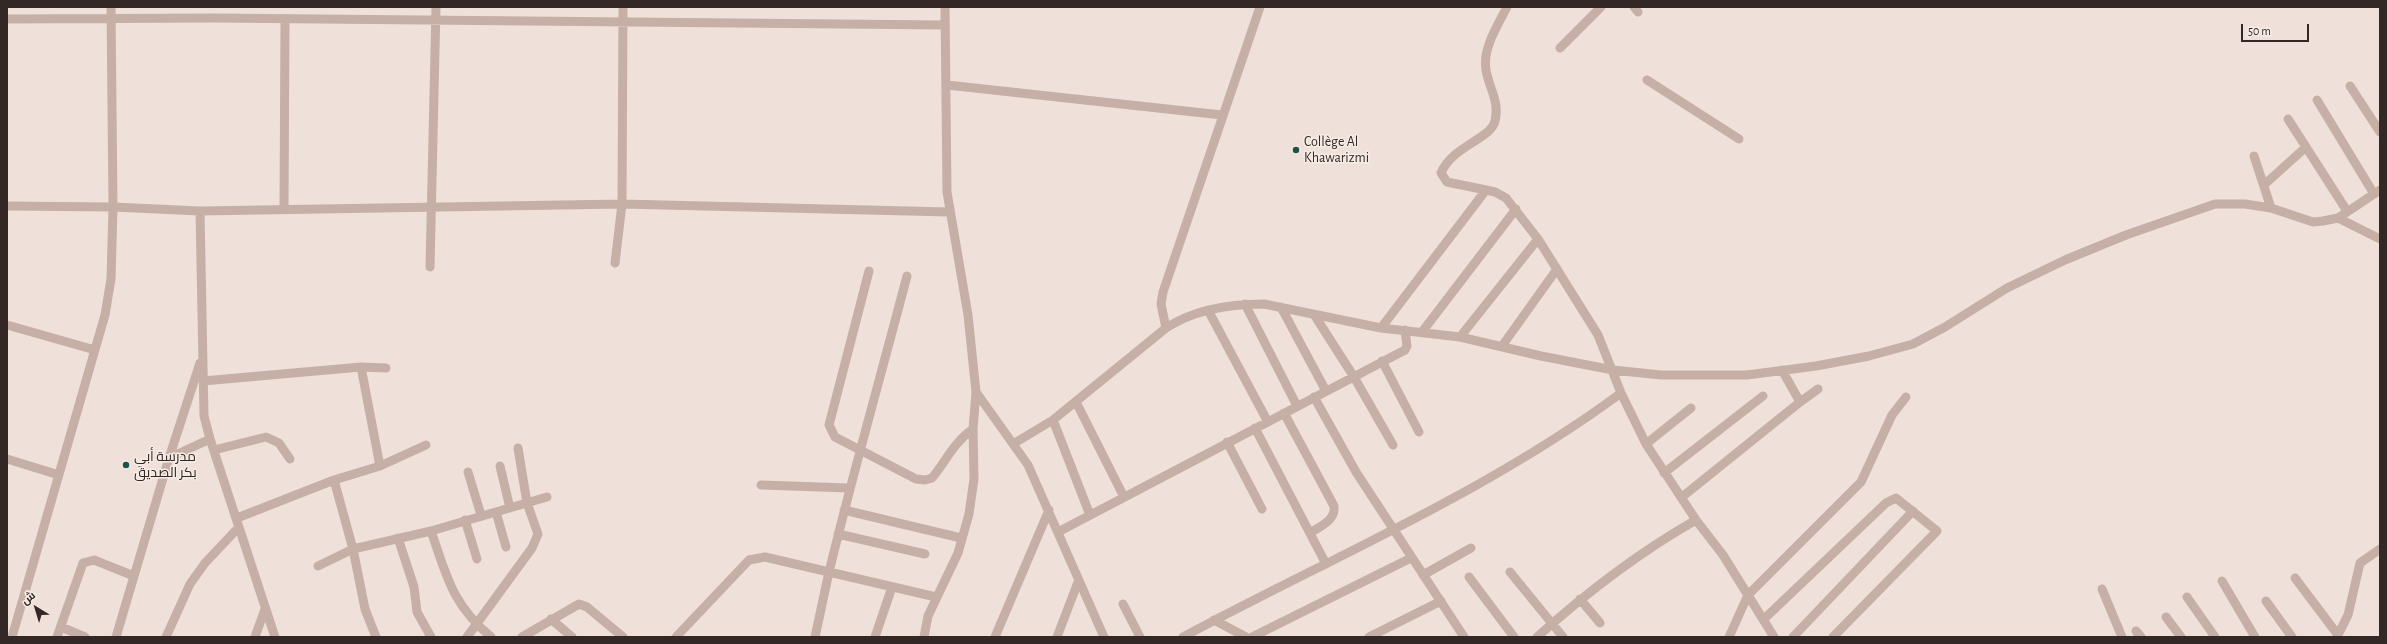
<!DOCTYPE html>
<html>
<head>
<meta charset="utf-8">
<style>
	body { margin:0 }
	#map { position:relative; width:2387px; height:644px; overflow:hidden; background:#efe1d9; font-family:"Alegreya Sans",Cairo,sans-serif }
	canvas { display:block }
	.frame { position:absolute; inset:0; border:8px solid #332826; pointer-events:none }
	.north { position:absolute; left:16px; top:588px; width:40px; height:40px; -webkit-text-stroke:3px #f7ece5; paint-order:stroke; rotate:322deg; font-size:11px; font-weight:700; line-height:16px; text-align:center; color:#332826 }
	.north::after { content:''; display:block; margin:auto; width:14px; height:18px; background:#332826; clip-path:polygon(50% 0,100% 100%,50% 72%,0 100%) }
	.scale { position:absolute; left:2241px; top:24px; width:68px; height:18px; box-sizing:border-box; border:2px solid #332826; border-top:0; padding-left:5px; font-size:12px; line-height:14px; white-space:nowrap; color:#332826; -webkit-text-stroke:3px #f7ece5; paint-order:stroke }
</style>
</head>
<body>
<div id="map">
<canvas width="2387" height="644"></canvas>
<div class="frame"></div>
<div class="north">ش</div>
<div class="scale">50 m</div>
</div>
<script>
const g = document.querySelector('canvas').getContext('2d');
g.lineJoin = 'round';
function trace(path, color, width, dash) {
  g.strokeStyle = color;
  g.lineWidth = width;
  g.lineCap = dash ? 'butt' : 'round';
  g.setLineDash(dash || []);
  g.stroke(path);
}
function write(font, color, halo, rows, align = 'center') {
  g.font = font + ' "Alegreya Sans",Cairo,sans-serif';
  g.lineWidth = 3;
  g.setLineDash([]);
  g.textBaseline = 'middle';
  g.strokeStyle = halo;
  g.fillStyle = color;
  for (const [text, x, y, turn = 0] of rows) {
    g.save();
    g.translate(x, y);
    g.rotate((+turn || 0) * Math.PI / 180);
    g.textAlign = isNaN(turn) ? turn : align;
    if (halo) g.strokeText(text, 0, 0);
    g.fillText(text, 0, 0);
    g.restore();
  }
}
const minor = new Path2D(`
	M111,7L113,207L200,211L622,204L949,212
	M1634,7L1638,12
	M7,19L215,18L944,25
	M1560,48L1601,7
	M1647,80L1739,139
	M947,85L1222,115
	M2350,86L2380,132
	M2317,100L2374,194
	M2288,119L2347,211
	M2254,156L2271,208
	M2265,184L2306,147
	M1486,190L1447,182L1441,173C1452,146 1491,139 1495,121C1500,102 1489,88 1486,70C1482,49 1498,25 1507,7
	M7,206L113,207L111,279L105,315L12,637
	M284,209L285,19
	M200,211L204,416L210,439L275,637
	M2338,218L2380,239
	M615,263L622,204L623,7
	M430,267L436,7
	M869,271L829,425L835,437L916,479L925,480L932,478C946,461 954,442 973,429
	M1245,304L1297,406
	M1281,307L1326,391
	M1208,310L1268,422
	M1315,316L1354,377L1393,445
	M7,325L95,350
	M1166,328L1161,304L1163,292L1260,7
	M1381,328L1486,190L1495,192L1506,198L1538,239L1598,335L1621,393L1646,444L1696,520L1723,555L1774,637
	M1422,332L1516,209
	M1460,337L1538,239
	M1502,346L1557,269
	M1382,361L1419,432
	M361,367L380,466
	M1782,370L1800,402L1818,389
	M203,381L361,367L386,368
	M976,392L1028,465L1104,637
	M1314,397L1356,472L1464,637
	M1076,402L1124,497
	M1284,413L1334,506C1336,520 1321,526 1310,533
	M1053,420L1090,515
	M1255,428L1326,564
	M1227,442L1262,509
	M1013,444L1053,420L1166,328C1195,309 1230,304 1264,304L1381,328L1460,337L1541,356L1613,370L1661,375H1747L1816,366L1869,356L1913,344L1945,327L2007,288L2065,260L2126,235L2215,204H2245L2271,208L2313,222L2323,221L2338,218L2380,190
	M1646,444L1691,408
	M214,450L266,437L279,443L290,459
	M169,458L200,363
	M7,459L59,475
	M500,466L510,508
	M468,472L481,515
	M1664,473L1763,396
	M334,480L380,466L426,445
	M761,485L849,488
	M1682,497L1800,402
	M844,510L961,538
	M496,512L506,547
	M237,518L334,480L353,549L365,609L376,637
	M465,520L477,559
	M431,531C447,577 452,604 491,637
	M1058,532L1405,350L1407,346L1405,330
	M838,534L925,554
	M398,538L414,587L417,612L431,637
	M318,566L353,549L431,531L547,497
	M1510,572L1563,637
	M1423,575L1471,548
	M1469,577L1514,637
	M2295,578L2338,635
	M2222,581L2255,637
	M2102,589L2122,637
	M2187,597L2215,637
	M1580,599L1600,623
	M2266,601L2292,637
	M1123,604L1140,637
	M2166,617L2181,637
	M551,619L572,637
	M1764,619L1886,503L1896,498L1937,531L1833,637
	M1214,620L1246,637
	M61,627L85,637
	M2136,631L2141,637
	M57,637L83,563L94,560L134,576
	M116,637L169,458L210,439
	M166,637L190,584L205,563L239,527
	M255,637L265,609
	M467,637L532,548L538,534L527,503L518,448
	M522,637L579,604L587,607L623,637
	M676,637L749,560L765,557L829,572C853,473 881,375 907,276
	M815,637L829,572L936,597
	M875,637L892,587
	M924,637L928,616L958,553L969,514L974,479L973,429L976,392L968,315L947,192L945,7
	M995,637L1049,510
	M1057,637L1078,582
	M1183,637C1330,558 1486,493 1621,393
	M1252,637L1411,558
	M1369,637L1441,601
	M1537,637C1586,593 1638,553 1696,520
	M1729,637L1748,595L1861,482L1892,415L1906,397
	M1793,637L1913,511
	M2337,637L2348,615L2360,563L2380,549`);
const markers = [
	[1296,150,4,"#1f514c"],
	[126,465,4,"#1f514c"]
];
const poiNames = [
	["Collège Al",1304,142],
	["Khawarizmi",1304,158],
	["مدرسة أبي",134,457],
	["بكر الصديق",134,473]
];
trace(minor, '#c6afa6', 9);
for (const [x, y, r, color] of markers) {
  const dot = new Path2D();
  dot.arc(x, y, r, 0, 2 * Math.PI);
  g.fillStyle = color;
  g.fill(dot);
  trace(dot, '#f7ece5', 1.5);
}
write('14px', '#332826', '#f7ece5', poiNames, 'left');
</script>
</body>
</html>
